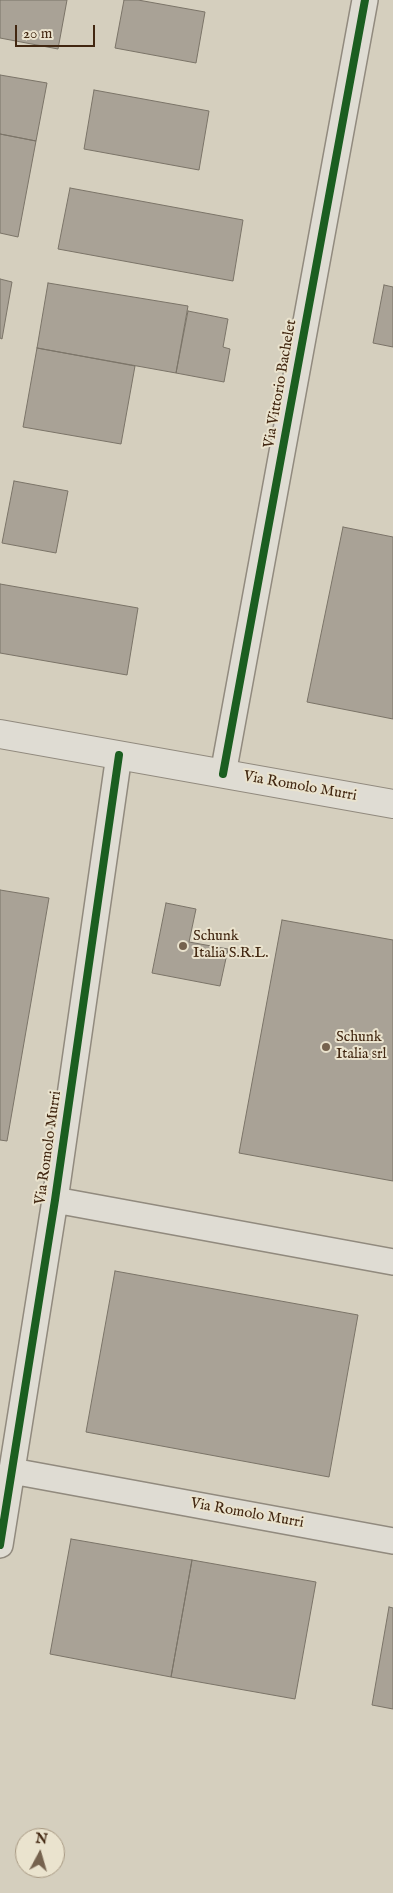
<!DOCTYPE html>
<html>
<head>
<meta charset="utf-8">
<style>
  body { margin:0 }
  #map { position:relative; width:393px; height:1893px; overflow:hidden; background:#d5cfbe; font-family:"IM FELL English",serif }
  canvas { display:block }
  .north { position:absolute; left:15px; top:1828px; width:50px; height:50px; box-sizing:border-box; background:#eae3ce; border:1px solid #a79882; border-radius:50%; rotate:6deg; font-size:14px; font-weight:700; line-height:20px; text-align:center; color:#422711 }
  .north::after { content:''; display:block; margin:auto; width:18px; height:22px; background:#75624e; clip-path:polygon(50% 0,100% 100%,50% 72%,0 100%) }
  .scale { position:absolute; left:15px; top:25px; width:80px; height:22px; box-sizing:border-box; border:2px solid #422711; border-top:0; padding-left:6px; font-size:15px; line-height:18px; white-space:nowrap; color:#422711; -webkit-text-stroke:4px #eae3ce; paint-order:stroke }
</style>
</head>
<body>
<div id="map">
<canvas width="393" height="1893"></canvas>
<div class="north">N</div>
<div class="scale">20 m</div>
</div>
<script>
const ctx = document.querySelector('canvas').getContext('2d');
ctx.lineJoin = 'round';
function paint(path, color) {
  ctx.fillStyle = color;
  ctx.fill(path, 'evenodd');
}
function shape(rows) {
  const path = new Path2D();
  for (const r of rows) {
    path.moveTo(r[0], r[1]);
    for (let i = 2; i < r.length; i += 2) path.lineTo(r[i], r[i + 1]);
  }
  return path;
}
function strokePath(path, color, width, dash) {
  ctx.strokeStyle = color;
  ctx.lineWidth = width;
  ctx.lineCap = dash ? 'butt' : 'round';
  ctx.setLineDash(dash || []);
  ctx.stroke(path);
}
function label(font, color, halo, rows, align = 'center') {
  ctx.font = font + ' "IM FELL English",serif';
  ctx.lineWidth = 4;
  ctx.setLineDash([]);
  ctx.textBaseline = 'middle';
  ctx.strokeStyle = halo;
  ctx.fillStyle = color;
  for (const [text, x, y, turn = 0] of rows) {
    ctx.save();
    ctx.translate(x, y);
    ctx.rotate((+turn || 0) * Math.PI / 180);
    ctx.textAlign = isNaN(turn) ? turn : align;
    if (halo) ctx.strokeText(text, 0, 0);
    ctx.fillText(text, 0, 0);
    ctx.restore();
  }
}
const building = shape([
  [0,0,67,0,58,49,0,38,0,0],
  [124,0,138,0,205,12,196,63,115,48,124,0],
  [0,75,47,83,36,141,0,134,0,75],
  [94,90,209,111,199,170,84,149,94,90],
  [0,134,36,141,18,237,0,233,0,134],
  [70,188,243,220,233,281,58,249,70,188],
  [0,279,12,282,2,339,0,338,0,279],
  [48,283,188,306,176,373,37,348,48,283],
  [384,285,393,287,393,347,373,343,384,285],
  [188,311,228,319,223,347,230,349,224,382,176,373,188,311],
  [37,348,135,366,121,444,23,427,37,348],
  [14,481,68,491,56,553,2,543,14,481],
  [343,527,393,537,393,719,307,702,343,527],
  [0,584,138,608,127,675,0,653,0,584],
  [0,890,49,898,7,1141,0,1140,0,890],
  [166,903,196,909,189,942,228,949,220,986,152,973,166,903],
  [282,920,393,940,393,1181,239,1153,282,920],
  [115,1271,358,1315,329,1477,86,1432,115,1271],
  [71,1539,192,1560,171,1677,50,1654,71,1539],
  [192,1560,316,1582,295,1699,171,1677,192,1560],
  [389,1607,393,1608,393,1709,372,1705,389,1607]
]);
paint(building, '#a9a296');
strokePath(building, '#7b7468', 1);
const minor = shape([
  [223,774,365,0],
  [55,1200,393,1262],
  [12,1471,393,1541],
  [0,1545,55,1200,119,755]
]);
const tertiary = shape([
  [0,734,393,804]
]);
strokePath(minor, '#918a7e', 28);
strokePath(tertiary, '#918a7e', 30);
strokePath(minor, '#dfdcd3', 25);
strokePath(tertiary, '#dfdcd3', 28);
strokePath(shape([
  [223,774,365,0],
  [0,1545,55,1200,119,755]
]), '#1b5e20', 8);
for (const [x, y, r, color] of [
  [183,946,5,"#75624e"],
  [326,1047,5,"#75624e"]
]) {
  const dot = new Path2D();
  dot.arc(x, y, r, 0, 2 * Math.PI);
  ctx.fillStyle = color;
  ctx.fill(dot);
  strokePath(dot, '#eae3ce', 2);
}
label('15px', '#422711', '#eae3ce', [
  ["Via Vittorio Bachelet",281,384,-80],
  ["Via Romolo Murri",300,787,10],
  ["Via Romolo Murri",49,1148,-82],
  ["Via Romolo Murri",247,1514,10]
]);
label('15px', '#422711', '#eae3ce', [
  ["Schunk",193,937],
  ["Italia S.R.L.",193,954],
  ["Schunk",336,1038],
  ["Italia srl",336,1055]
], 'left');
</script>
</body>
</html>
